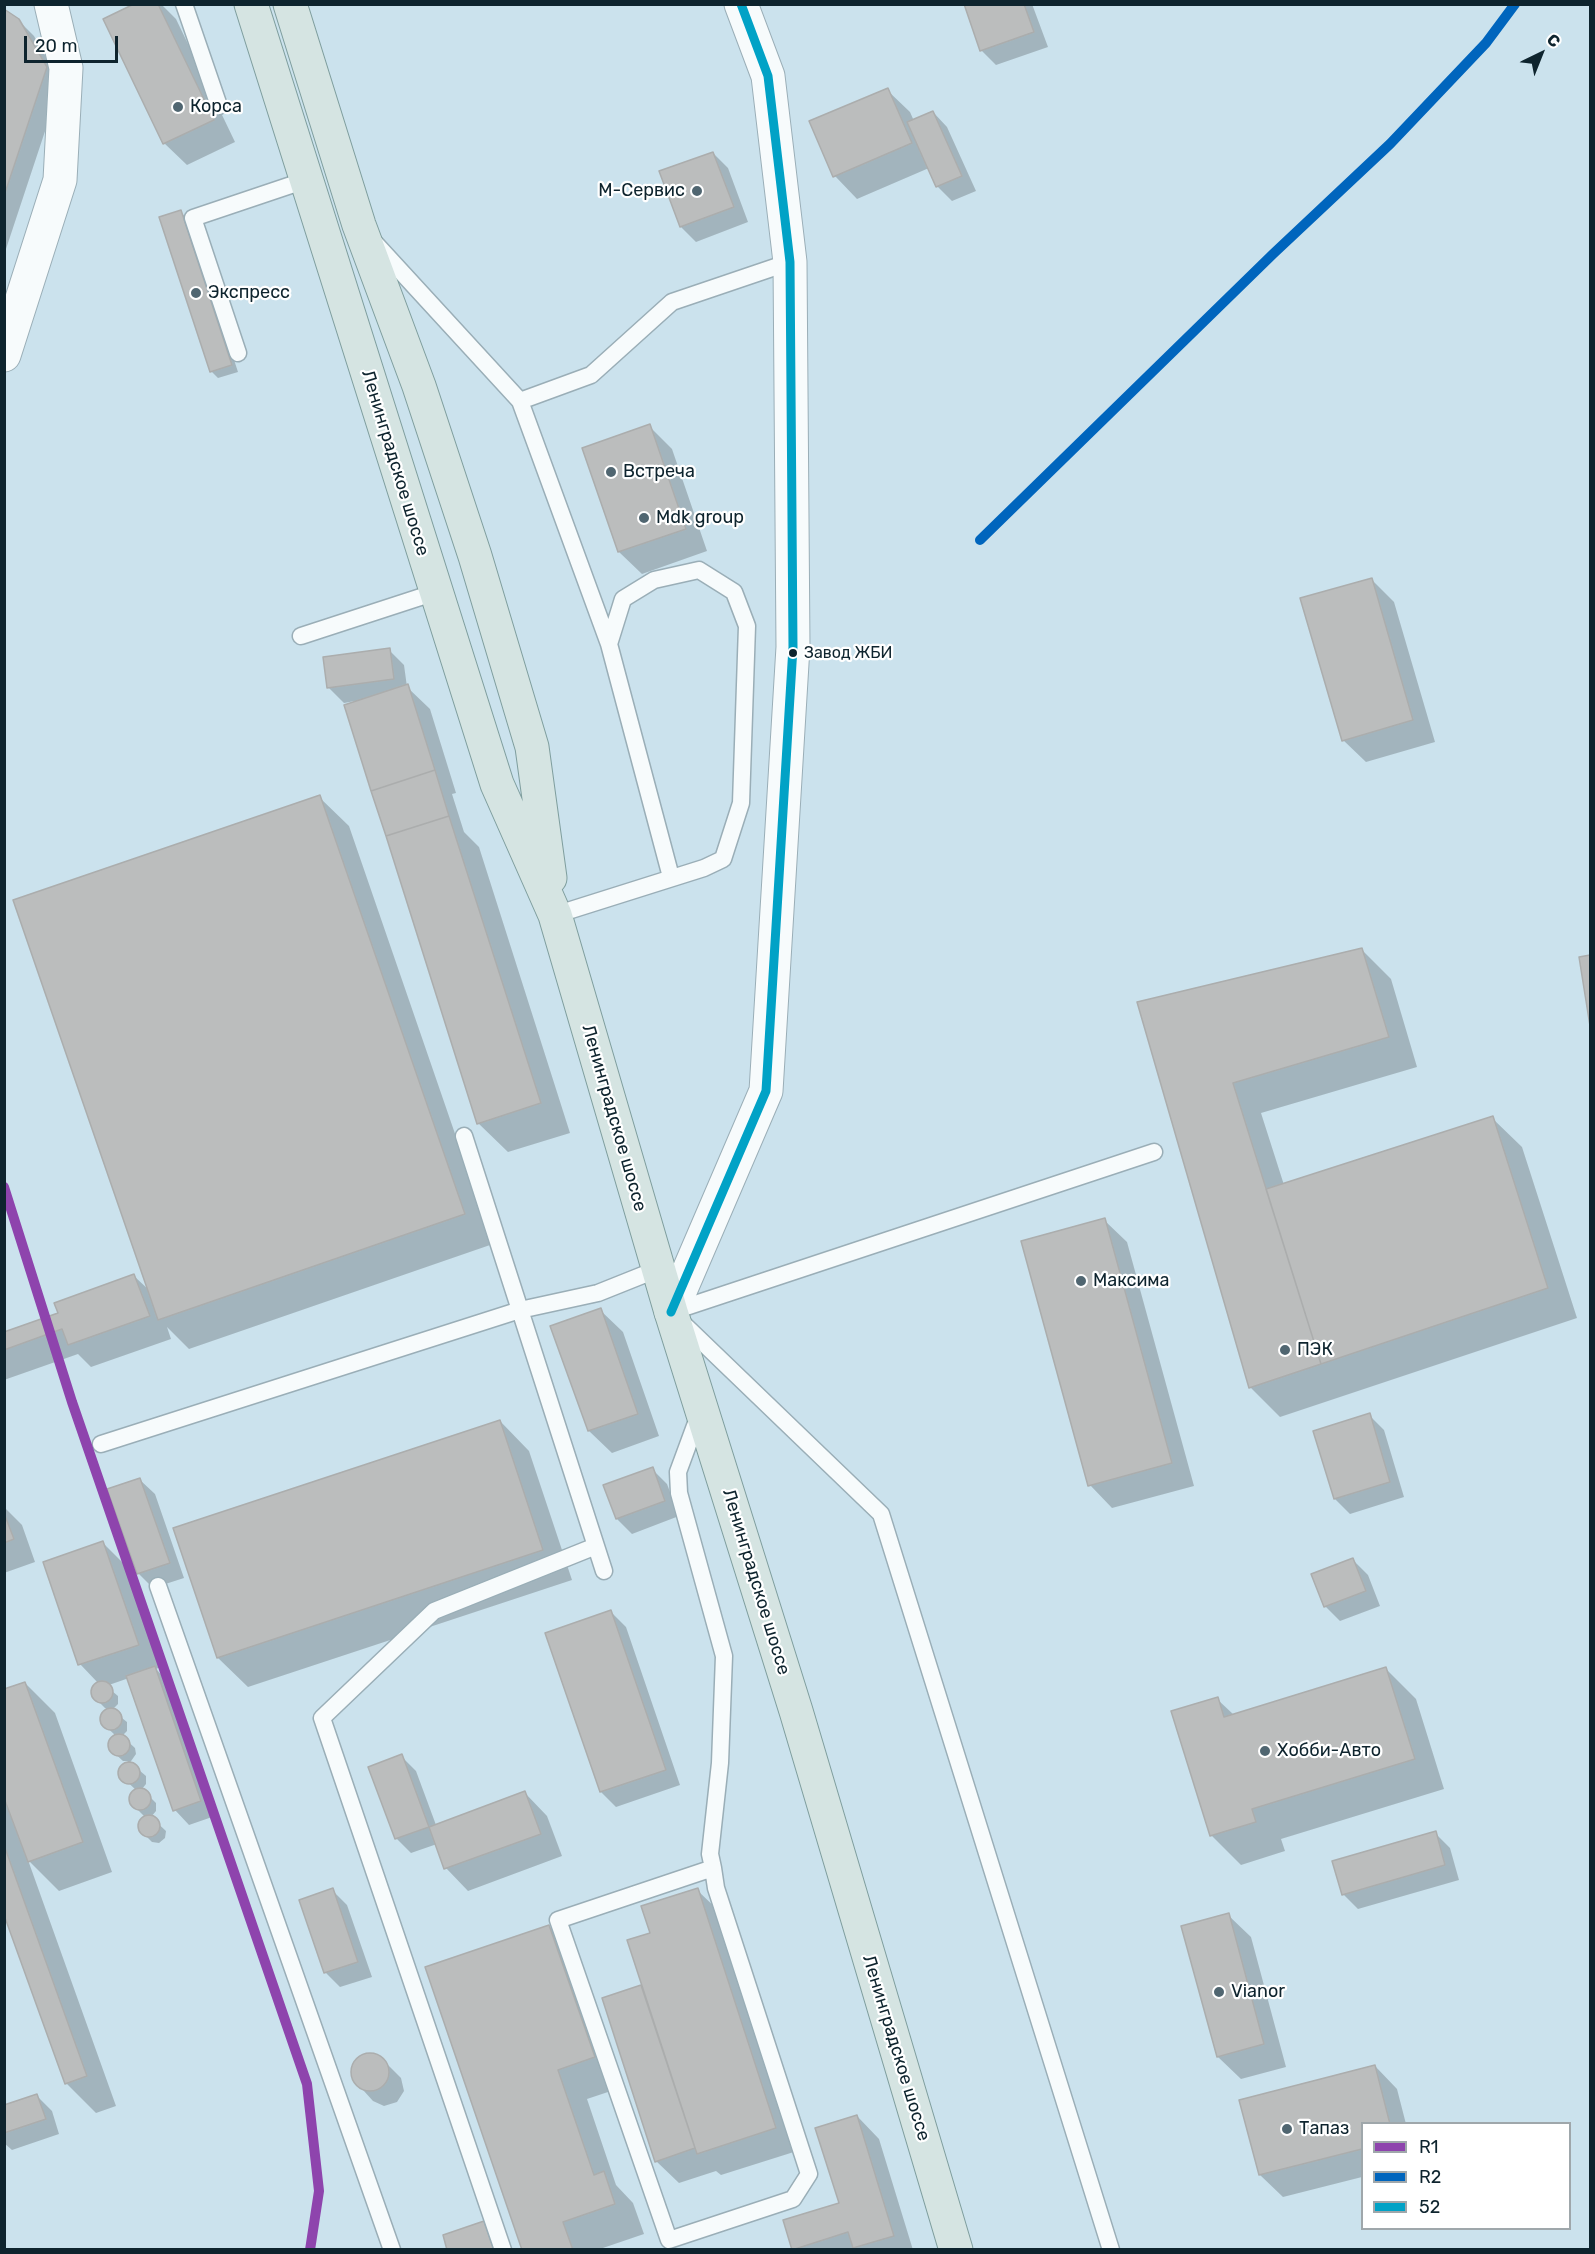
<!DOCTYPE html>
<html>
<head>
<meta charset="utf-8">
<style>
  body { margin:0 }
  #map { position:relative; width:1595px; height:2254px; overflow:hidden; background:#cbe2ed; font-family:Rubik,sans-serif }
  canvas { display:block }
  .frame { position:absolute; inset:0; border:6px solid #0e242e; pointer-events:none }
  .legend { position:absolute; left:1361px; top:2122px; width:210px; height:108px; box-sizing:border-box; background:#fff; border:2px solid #9fa7ab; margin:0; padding:8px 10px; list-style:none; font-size:18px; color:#0e242e }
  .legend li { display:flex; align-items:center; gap:12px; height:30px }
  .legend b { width:30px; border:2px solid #9fa7ab }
  .north { position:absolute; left:1511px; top:24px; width:60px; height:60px; -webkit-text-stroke:4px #fff; paint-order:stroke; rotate:43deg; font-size:16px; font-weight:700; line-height:24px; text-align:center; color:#0e242e }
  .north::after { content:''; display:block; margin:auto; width:21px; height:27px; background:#0e242e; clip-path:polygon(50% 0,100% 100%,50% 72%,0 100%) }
  .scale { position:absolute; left:24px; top:36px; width:94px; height:27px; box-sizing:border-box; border:3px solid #0e242e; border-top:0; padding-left:8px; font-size:18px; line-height:21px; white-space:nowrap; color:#0e242e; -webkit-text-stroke:4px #fff; paint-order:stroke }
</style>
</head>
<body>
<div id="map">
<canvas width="1595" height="2254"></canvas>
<div class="frame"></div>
<ul class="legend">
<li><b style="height:8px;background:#8e44ad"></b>R1</li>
<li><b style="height:8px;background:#0065bd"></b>R2</li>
<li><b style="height:8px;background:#01a2c6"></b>52</li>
</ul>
<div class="north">С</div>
<div class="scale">20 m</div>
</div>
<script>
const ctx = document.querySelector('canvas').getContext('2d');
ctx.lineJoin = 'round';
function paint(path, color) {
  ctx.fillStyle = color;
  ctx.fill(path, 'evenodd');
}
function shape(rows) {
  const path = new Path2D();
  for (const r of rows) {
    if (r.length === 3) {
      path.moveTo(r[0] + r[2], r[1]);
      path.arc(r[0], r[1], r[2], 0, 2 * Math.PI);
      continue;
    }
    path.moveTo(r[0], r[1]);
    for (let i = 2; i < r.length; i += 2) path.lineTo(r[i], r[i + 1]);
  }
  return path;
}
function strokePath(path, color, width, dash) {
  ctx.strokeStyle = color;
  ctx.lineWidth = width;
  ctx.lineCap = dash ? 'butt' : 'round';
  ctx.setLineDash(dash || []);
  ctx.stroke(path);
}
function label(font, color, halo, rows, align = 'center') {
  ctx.font = font + ' Rubik,sans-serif';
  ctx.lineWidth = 4.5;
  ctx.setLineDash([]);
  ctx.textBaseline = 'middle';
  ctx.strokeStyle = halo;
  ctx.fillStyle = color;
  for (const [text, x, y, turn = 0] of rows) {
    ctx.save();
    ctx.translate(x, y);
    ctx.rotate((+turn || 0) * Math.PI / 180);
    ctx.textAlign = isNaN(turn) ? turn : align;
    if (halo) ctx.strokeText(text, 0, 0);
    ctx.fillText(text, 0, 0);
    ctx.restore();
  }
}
paint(shape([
  [137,4,161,4,176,19,235,142,187,165,164,143],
  [965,4,1032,4,1048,47,996,65,981,50],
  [4,11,18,20,34,36,61,83,4,255],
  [887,90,910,112,914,121,933,112,947,127,976,191,952,201,937,186,929,168,857,199,835,176],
  [713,153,728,168,748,222,696,242,681,227,661,172],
  [180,212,188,219,238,372,218,378,211,371],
  [649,426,672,449,707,551,642,574,619,552,584,449],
  [1371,579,1394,602,1435,742,1366,762,1343,740],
  [389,650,404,665,407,687,430,709,456,793,452,794,464,832,479,847,570,1133,508,1152,478,1123,355,701,344,703,329,688],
  [319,797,349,826,493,1244,189,1349,167,1327,171,1339,91,1367,78,1354,4,1380,4,1333,60,1314,134,1276,150,1291],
  [1361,949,1391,979,1417,1067,1261,1113,1284,1185,1492,1118,1522,1147,1577,1318,1280,1417,1250,1387,1139,1003],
  [1590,956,1590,1016,1581,958],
  [1104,1220,1127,1242,1194,1486,1112,1508,1090,1485],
  [600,1310,623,1332,659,1436,612,1453,589,1431],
  [1369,1415,1384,1430,1404,1497,1350,1514,1335,1499],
  [500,1421,529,1451,572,1580,248,1687,218,1658],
  [652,1469,667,1484,679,1516,632,1534,617,1519],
  [140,1480,155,1494,184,1578,153,1588,138,1573],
  [4,1507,22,1525,35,1562,4,1573],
  [103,1543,125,1565,160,1667,156,1669,169,1683,215,1816,189,1825,175,1810,129,1678,106,1686,118,1696,118,1704,112,1710,127,1722,127,1731,122,1736,135,1748,136,1754,129,1764,132,1764,146,1776,146,1784,142,1789,156,1803,156,1811,151,1817,166,1831,165,1838,159,1843,152,1842,140,1830,139,1823,145,1817,131,1803,131,1796,136,1790,121,1776,121,1770,128,1761,123,1761,110,1749,110,1742,115,1735,102,1723,101,1718,108,1709,105,1708,93,1696,92,1691,99,1684,80,1664],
  [1353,1560,1368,1575,1380,1606,1340,1621,1325,1606],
  [611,1612,626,1627,680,1785,616,1807,601,1792],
  [1386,1669,1416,1699,1444,1789,1281,1839,1285,1851,1241,1865,1211,1835,1217,1699,1234,1715],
  [25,1683,55,1713,112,1872,59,1891,28,1860,116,2106,96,2113,66,2083,4,1911,4,1691],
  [401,1756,416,1771,436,1825,525,1793,547,1816,562,1856,468,1891,446,1868,437,1844,411,1853,396,1838],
  [1435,1833,1450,1848,1459,1880,1358,1909,1343,1894],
  [332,1890,347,1905,372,1977,340,1987,325,1972],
  [697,1890,720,1912,797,2151,721,2175,716,2171,679,2183,656,2161,604,1999,644,1986,652,1934],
  [1228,1915,1251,1937,1286,2067,1241,2079,1218,2057],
  [549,1926,578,1956,623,2087,587,2099,616,2185,633,2203,644,2234,597,2250,523,2250],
  [372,2054,385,2062,401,2078,404,2091,397,2102,384,2106,373,2101,353,2079,352,2072,357,2060,365,2055],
  [1375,2066,1397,2089,1406,2124,1362,2124,1362,2177,1283,2197,1260,2175,1241,2101],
  [37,2096,52,2111,59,2134,12,2150,4,2143,4,2107],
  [857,2116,879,2139,913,2250,794,2250,840,2204]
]), '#0003');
const building = shape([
  [134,4,158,4,214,120,163,144,103,19,134,4],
  [964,4,1024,4,1034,32,980,51,964,4],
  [4,9,19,19,47,67,4,196,4,9],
  [888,88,912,143,833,177,809,121,888,88],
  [933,111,962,176,936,187,907,122,933,111],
  [713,152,734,207,680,227,659,171,713,152],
  [181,210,232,365,210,372,159,217,181,210],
  [650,424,686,529,618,552,582,448,650,424],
  [1372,578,1413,720,1342,741,1300,598,1372,578],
  [390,648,394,679,327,688,323,657,390,648],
  [408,684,435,770,371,791,344,705,408,684],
  [435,770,449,816,386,836,371,791,435,770],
  [320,795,465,1214,158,1320,13,900,320,795],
  [449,816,541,1103,477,1124,386,836,449,816],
  [1362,948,1389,1037,1233,1083,1321,1364,1249,1388,1137,1002,1362,948],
  [1590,955,1590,1026,1579,957,1590,955],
  [1493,1116,1548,1288,1321,1364,1266,1189,1493,1116],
  [1105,1218,1172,1463,1088,1486,1021,1241,1105,1218],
  [134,1274,150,1316,68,1345,62,1329,4,1350,4,1332,58,1313,54,1303,134,1274],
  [601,1308,638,1414,588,1431,550,1326,601,1308],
  [1370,1413,1390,1482,1334,1499,1313,1431,1370,1413],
  [500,1420,543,1550,217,1658,173,1528,500,1420],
  [653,1467,665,1501,616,1519,603,1485,653,1467],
  [140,1478,170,1563,137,1574,107,1489,140,1478],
  [4,1513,14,1539,4,1543,4,1513],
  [103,1541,139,1645,78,1665,43,1562,103,1541],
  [1353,1558,1366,1591,1324,1607,1311,1574,1353,1558],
  [611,1610,666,1770,600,1792,545,1633,611,1610],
  [155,1666,201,1801,173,1811,126,1676,155,1666],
  [1386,1667,1415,1759,1252,1809,1256,1822,1210,1836,1171,1711,1218,1697,1224,1717,1386,1667],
  [102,1692,11],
  [25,1682,83,1842,28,1862,4,1798,4,1689,25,1682],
  [111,1719,11],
  [119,1745,11],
  [402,1754,429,1827,395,1839,368,1767,402,1754],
  [129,1773,11],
  [140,1799,11],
  [525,1791,541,1834,444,1869,429,1827,525,1791],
  [149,1826,11],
  [1436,1831,1445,1865,1342,1895,1332,1861,1436,1831],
  [4,1845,87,2076,65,2084,4,1915,4,1845],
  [333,1888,358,1962,324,1973,299,1900,333,1888],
  [698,1888,776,2128,697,2154,627,1940,650,1933,641,1906,698,1888],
  [1229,1913,1264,2044,1217,2057,1181,1926,1229,1913],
  [549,1925,595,2057,558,2070,594,2175,604,2171,615,2204,563,2222,573,2250,522,2250,425,1967,549,1925],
  [641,1985,695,2148,655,2162,602,1998,641,1985],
  [370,2072,19],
  [1375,2065,1390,2124,1362,2124,1362,2149,1259,2175,1239,2100,1375,2065],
  [37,2094,46,2119,4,2133,4,2105,37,2094],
  [857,2115,894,2236,853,2248,848,2232,792,2250,783,2220,839,2203,815,2128,857,2115],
  [484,2221,494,2250,447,2250,443,2235,484,2221]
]);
paint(building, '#bbbdbd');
strokePath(building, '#abadad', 1.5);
const lane = shape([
  [184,4,219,106],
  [373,241,520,401,609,644],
  [238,353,193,218,306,180],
  [520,401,591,375,672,302,790,262],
  [301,636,436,592],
  [555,915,704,868,723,859,741,803,747,626,734,592,699,570,654,580,623,599,609,644,671,877],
  [464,1136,604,1571],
  [699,1415,678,1472,679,1493,724,1656,720,1763,710,1854,713,1868,716,1888,809,2174,793,2199,669,2240,558,1920,713,1868],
  [101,1444,520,1310,598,1293,658,1269],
  [158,1586,392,2250],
  [503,2250,322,1718,434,1611,596,1546],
  [1111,2250,881,1514,671,1312,1154,1152]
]);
const street = shape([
  [4,355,60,180,66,68,51,4],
  [671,1312,766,1091,793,647,790,262,768,76,741,4]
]);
const primary = shape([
  [251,4,497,784,555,915,671,1312,796,1711,956,2250],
  [290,4,359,225,419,386,475,556,532,747,550,878]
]);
strokePath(lane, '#9aaeb7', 19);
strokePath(street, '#9aaeb7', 35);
strokePath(primary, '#7f9e9e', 35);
strokePath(lane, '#f7fbfc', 16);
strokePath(street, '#f7fbfc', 33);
strokePath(primary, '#d5e4e2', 33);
strokePath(shape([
  [671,1312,766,1091,793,647,790,262,768,76,741,4]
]), '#01a2c6', 9);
strokePath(shape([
  [4,1187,72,1402,307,2084,319,2191,310,2250]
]), '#8e44ad', 10);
strokePath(shape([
  [980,540,1273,254,1390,144,1486,43,1515,4]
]), '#0065bd', 10);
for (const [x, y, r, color] of [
  [178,107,6,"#506671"],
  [697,191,6,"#506671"],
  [196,293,6,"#506671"],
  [611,472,6,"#506671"],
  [644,518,6,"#506671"],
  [793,653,5,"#0e242e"],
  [1081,1281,6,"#506671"],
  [1285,1350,6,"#506671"],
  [1265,1751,6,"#506671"],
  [1219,1992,6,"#506671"],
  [1287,2129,6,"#506671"]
]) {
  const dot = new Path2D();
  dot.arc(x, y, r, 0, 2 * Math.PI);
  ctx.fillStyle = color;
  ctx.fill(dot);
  strokePath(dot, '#fff', 2);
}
label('16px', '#0e242e', '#fff', [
  ["Завод ЖБИ",804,653]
], 'left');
label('18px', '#0e242e', '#fff', [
  ["Корса",190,107],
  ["М-Сервис",685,191,"right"],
  ["Экспресс",208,293],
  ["Встреча",623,472],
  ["Mdk group",656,518],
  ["Максима",1093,1281],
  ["ПЭК",1297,1350],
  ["Хобби-Авто",1277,1751],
  ["Vianor",1231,1992],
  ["Тапаз",1299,2129]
], 'left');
label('18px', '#0e242e', '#fff', [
  ["Ленинградское шоссе",395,463,73],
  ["Ленинградское шоссе",614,1118,74],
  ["Ленинградское шоссе",756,1582,73],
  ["Ленинградское шоссе",896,2048,73]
]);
</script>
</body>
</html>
